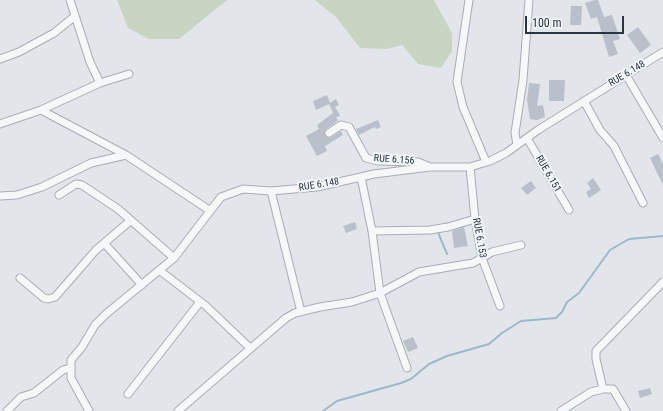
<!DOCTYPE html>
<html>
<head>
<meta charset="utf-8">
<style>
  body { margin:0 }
  #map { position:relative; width:663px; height:411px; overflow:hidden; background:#e2e6eb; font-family:"Roboto Condensed",sans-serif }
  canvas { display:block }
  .scale { position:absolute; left:525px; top:16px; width:99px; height:18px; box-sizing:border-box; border:2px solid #293544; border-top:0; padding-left:5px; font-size:12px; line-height:14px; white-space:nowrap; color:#293544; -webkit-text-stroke:3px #f2f5f8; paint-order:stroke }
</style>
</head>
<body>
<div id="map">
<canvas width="663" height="411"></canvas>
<div class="scale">100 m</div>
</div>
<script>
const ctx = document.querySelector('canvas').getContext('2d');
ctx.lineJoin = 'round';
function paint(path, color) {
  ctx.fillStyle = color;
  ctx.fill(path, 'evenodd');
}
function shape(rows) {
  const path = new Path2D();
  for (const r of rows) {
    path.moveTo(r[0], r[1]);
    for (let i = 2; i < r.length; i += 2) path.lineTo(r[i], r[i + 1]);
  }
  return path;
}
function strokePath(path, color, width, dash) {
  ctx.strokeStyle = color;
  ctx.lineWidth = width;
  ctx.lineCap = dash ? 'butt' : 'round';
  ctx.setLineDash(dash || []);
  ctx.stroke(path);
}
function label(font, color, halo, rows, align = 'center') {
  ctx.font = font + ' "Roboto Condensed",sans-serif';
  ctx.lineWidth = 4;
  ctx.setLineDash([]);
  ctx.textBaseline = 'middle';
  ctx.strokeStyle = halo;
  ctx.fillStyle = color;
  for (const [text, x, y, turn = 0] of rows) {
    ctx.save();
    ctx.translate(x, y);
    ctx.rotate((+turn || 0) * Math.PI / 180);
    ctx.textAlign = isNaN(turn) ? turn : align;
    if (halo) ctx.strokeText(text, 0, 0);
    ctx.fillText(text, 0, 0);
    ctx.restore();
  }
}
paint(shape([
  [117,0,227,0,179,39,149,39,128,28],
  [315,0,434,0,452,33,452,51,441,68,418,64,402,45,386,49,360,48,336,17]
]), '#c9d5c3');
strokePath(shape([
  [437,230,447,254],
  [323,411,337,401,401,383,411,379,429,364,447,356,489,344,502,333,521,321,556,318,562,312,567,302,579,293,610,250,629,239,663,236]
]), '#9cb8cc', 2);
paint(shape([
  [595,0,598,0,604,17,612,15,620,39,613,41,618,54,609,57,597,17,591,19,585,3],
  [571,6,582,6,581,25,570,25],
  [638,27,651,45,640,53,627,35],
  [549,80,565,80,564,101,549,101],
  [529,83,540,84,537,106,543,105,545,117,537,120,530,119,527,100],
  [327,95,330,103,336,99,339,105,335,107,340,115,336,118,338,120,336,122,325,130,325,135,330,138,341,131,343,135,325,146,327,151,317,156,306,136,319,129,317,125,333,113,329,104,316,110,313,101],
  [378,120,381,127,376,129,375,127,359,135,356,129],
  [658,154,663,164,663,185,650,158],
  [593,178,601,190,589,198,586,192,591,189,587,183],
  [531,181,536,188,527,195,521,188],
  [355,222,357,229,346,233,343,226],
  [464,227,468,246,454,248,452,231],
  [413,337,418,348,408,352,403,341],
  [650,388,652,394,640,398,638,391]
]), '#b9c0c9');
const street = shape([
  [70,0,90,62,100,83],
  [469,0,457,82,463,107,486,162],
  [0,59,19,52,54,33,75,16],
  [626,75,663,138],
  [584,101,600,130,614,146,643,203],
  [41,110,100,83,129,74],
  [0,124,41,110,126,155,209,210],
  [329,133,341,125,349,127,366,158,378,161,418,162,430,167],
  [527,138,569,210],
  [517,145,515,133,523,80,529,0],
  [470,167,475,219,482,258,500,306],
  [361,177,372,231,380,293,407,368],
  [271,191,301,312],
  [59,195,76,184,82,185,118,209,174,258],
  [0,196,17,195,42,187,91,163,126,155],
  [372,231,430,230,448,227,475,219],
  [104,243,142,285],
  [159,270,206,306,250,348],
  [20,278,44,298,48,299,55,297,96,250,130,221],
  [603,389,596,359,596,351,663,282],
  [128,394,200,302],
  [7,411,21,397,34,393,63,370,70,368],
  [89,411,71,378,71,360,82,347,95,325,106,314,174,258,221,197,243,189,271,191,317,187,374,174,430,167,470,167,490,161,506,153,538,130,663,52],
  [178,411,286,318,295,313,320,307,352,302,380,293,419,272,473,263,492,252,521,245],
  [561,411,591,392,603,389,613,389,626,411]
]);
strokePath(street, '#a7adb6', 9);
strokePath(street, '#f5f7f9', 7);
label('10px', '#293544', '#f2f5f8', [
  ["RUE 6.148",627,74,-31],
  ["RUE 6.156",394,160,4],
  ["RUE 6.151",548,174,60],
  ["RUE 6.148",319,185,-9],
  ["RUE 6.153",479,238,80]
]);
</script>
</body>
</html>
